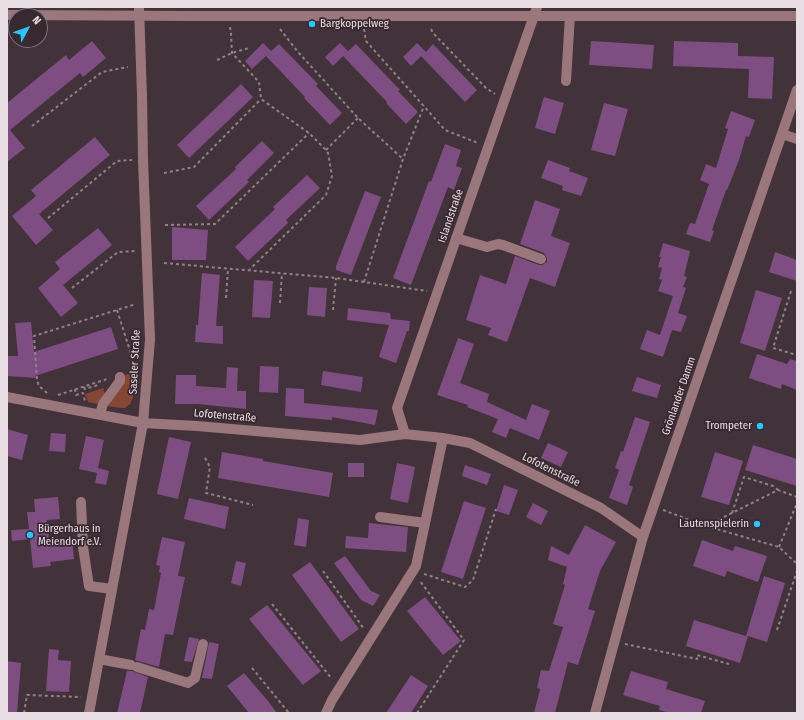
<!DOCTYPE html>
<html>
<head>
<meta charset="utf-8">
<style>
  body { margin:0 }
  #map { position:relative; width:804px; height:720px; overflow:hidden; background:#42323a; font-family:"Fira Sans Condensed",sans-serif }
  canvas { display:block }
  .frame { position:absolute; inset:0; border:8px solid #e9dee3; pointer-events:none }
  .north { position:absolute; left:8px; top:8px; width:40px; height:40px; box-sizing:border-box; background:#382830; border:1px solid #7f7178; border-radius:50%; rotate:49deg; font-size:11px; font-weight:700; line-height:16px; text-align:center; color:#e9dee3 }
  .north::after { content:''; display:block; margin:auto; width:14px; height:18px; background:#25c9fe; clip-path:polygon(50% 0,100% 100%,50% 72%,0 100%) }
</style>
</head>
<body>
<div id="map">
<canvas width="804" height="720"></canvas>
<div class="frame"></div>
<div class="north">N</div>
</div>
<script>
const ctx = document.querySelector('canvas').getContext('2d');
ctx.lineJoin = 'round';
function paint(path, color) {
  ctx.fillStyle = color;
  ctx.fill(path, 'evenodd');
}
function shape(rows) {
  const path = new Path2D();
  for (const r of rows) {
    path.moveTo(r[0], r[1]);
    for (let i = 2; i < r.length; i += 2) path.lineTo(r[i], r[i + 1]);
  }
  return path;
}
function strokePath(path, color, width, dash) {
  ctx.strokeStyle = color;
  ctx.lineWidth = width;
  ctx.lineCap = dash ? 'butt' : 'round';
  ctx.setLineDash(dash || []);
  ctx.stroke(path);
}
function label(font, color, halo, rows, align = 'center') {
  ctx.font = font + ' "Fira Sans Condensed",sans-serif';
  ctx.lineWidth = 3.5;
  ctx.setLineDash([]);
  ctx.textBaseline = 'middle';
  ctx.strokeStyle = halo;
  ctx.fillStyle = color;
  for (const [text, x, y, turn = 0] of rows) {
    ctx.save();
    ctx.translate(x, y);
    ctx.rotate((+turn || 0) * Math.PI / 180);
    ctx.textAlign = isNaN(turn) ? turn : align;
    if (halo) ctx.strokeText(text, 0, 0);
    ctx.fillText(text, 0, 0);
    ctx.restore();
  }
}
paint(shape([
  [134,373,133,397,130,404,125,408,121,408,107,406,125,375],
  [103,388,105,394,98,404,88,402,85,394]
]), '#854734');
paint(shape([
  [92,41,106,58,83,77,80,73,10,130,25,148,7,162,7,103,66,55,69,60],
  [591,41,654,45,652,69,589,65],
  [674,41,738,43,738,56,774,57,772,99,748,98,749,69,673,66],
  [263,43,271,51,279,44,318,84,316,86,342,113,330,125,304,98,305,97,266,56,252,69,245,61],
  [340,43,348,51,356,44,400,90,398,91,418,112,406,124,386,103,387,102,343,56,333,66,325,57],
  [417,43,426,52,433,44,477,90,465,102,421,56,411,66,403,57],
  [241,84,253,97,189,158,177,145],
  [544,97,564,103,555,134,535,128],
  [604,103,628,109,615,156,591,150],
  [731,111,755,120,749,137,746,136,739,160,727,190,726,190,712,230,714,231,710,242,686,234,690,223,695,224,709,184,700,180,706,164,716,168,728,129,725,128],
  [95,137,110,155,39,214,53,230,36,245,12,216,36,196,31,190],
  [262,141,274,153,247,180,249,182,209,220,196,206,236,169,235,167],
  [445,144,461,150,456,166,462,168,454,190,448,187,411,285,393,278,429,181,431,182],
  [548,160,570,168,569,171,588,178,581,196,562,190,563,186,541,178],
  [307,175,320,188,286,220,288,223,248,261,235,247,275,209,273,207],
  [365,191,381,197,351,275,336,270,336,266],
  [535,200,560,209,551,236,570,243,555,287,530,278,507,342,488,335,491,328,466,320,480,275,506,284,515,256,539,265,542,265,547,262,547,258,544,253,520,244],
  [172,227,208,230,206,260,172,260],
  [98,228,112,245,63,285,78,303,61,317,38,288,60,269,55,262],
  [663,243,690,251,684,276,687,277,683,287,686,288,678,313,687,316,681,332,672,330,663,357,640,349,647,330,660,335,673,296,658,291,662,280,659,279,662,268,658,267,661,257,659,257],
  [775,252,797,260,797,281,769,272],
  [202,273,220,275,216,326,223,326,223,344,195,342,196,325,198,325],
  [254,280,273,281,270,318,252,317],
  [309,287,327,288,325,317,307,315],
  [756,290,782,298,765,351,740,343],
  [348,308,390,313,391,320,391,319,410,321,409,331,407,331,396,363,379,357,389,325,347,320],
  [31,322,34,352,111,327,118,349,35,376,36,378,7,376,7,356,18,356,15,323],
  [458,338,474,344,460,383,489,394,487,402,526,420,532,404,550,411,539,440,510,428,506,438,492,432,498,419,467,407,468,405,437,395],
  [757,354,787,364,790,359,797,361,797,390,782,384,781,389,749,378],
  [260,366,279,367,278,393,259,392],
  [227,367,238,368,237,391,246,391,246,409,198,404,175,404,176,375,196,375,196,386,226,388],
  [323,371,363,377,361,392,321,385],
  [637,377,661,385,657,398,632,391],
  [286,388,304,389,304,403,378,410,375,425,332,417,332,420,285,416],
  [635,417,650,422,629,485,633,487,627,505,609,498,619,470,615,468,621,451,623,452],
  [7,429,28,435,22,460,7,456],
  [51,433,66,434,65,452,49,451],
  [86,436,104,440,98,468,109,471,106,485,95,483,97,473,79,469],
  [169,437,191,442,178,499,157,494],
  [548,443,568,452,561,467,541,458],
  [753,445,797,459,797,486,745,470],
  [222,452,263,459,263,461,333,473,329,497,218,478],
  [715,452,743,461,729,505,701,497],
  [348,463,364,463,364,477,348,477],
  [397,463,415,467,408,503,390,499],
  [465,465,491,474,487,485,462,476],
  [504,485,518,490,509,515,496,511],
  [58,497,60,519,47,520,49,541,72,539,74,559,50,562,51,566,33,568,30,539,12,541,11,530,29,529,27,512,35,512,34,499],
  [189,498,229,507,225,529,184,519],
  [464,501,486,508,463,579,441,572],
  [533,503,548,511,541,525,526,517],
  [298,518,309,520,306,547,294,545],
  [369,523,408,527,406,552,345,548,346,536,368,538],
  [585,525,616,542,600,571,588,609,595,611,578,665,568,662,555,713,534,713,540,689,537,688,541,670,549,671,563,627,553,624,565,585,563,584,567,567,548,560,551,546,569,555],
  [162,537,185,542,178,576,185,577,173,635,165,634,159,667,135,660,141,629,145,630,149,609,154,610,161,573,159,572,160,566,156,565],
  [702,540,733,551,735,546,767,556,758,582,727,571,725,577,693,566],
  [345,556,371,591,380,595,373,606,361,600,334,563],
  [236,561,246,563,241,586,231,583],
  [310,562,359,629,341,642,292,575],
  [764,576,785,583,767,642,748,636,740,663,686,646,694,620,746,636],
  [425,597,461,641,443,655,407,611],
  [267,605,321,671,303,685,249,619],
  [189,637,199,639,192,662,184,661],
  [209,642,219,644,212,679,202,678],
  [49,649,59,650,58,660,71,661,69,692,46,691],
  [7,661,21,663,17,713,7,713],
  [127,671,132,671,148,677,140,713,117,713],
  [631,671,668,682,666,689,705,701,701,713,670,713,659,710,660,706,623,695],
  [244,673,268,701,277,713,249,713,227,686],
  [411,675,428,686,411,713,386,713]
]), '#7e4e82');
strokePath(shape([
  [230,27,231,34,232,53,259,82,261,99,309,133,326,150,328,153,332,176,326,195,250,269],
  [280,29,298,52,358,118,403,159],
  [364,29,366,41,445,130,478,143],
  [431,29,433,33,486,88,495,94],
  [217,60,232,53,249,48],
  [32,126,102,72,128,67],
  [326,150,358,118],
  [164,173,194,167,261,99],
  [48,218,117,161,132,160],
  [165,225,215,224,309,133],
  [164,263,336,278,427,291],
  [364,282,403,159,424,106],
  [72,288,118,252,136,251],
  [791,291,773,348,797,355],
  [226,298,228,269],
  [280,303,282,273],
  [117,310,131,354,132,366,131,371],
  [333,310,336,278],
  [128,372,137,369],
  [84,387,85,389,98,385],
  [75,389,76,395,83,393,85,401],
  [47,393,39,386,37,380,34,336,136,304],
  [58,395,107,379],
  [205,458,210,467,206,493,253,505],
  [663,510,706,526,778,490,797,497],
  [732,513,744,477,773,486,778,490],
  [706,526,779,547,797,564],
  [779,547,797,503],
  [323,571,364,629],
  [424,574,465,587,473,580,496,509],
  [272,604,332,679],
  [777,630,797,571],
  [625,644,697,659,697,655,729,664],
  [252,668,289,713],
  [24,713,27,695,81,697],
  [417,713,464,640,420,581]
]), '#908289', 2, [3, 3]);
strokePath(shape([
  [7,15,196,16,797,16],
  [566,81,570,16],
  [782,134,797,139],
  [456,238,487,247,498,244,503,245,541,259],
  [7,397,143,423,197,426,360,440,405,434,443,438,470,443,601,508,643,537],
  [100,414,103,404,120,381,120,377],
  [405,434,397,408,537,7],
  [81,502,83,547,89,586,112,589],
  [380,517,425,523],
  [99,659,131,665],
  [137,667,188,683,195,678,203,644],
  [89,713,143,423,150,340,143,160,142,96,139,7],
  [326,713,332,700,416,566,443,438],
  [595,713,643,537,797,90]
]), '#9a777a', 10);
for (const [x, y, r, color] of [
  [312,24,4,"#25c9fe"],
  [760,426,4,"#25c9fe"],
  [757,524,4,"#25c9fe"],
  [30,535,4,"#25c9fe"]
]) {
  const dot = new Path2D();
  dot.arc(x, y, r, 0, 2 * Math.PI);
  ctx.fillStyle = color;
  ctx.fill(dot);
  strokePath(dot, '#382830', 1.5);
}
label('11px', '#e9dee3', '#382830', [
  ["Bargkoppelweg",320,24],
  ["Trompeter",752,426,"right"],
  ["Lautenspielerin",749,524,"right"],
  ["Bürgerhaus in",38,529],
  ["Meiendorf e.V.",38,542]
], 'left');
label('11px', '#e9dee3', '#382830', [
  ["Islandstraße",451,216,-71],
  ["Saseler Straße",135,362,-87],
  ["Grönlander Damm",679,396,-71],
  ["Lofotenstraße",225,416,5],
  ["Lofotenstraße",551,470,26]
]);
</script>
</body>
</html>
